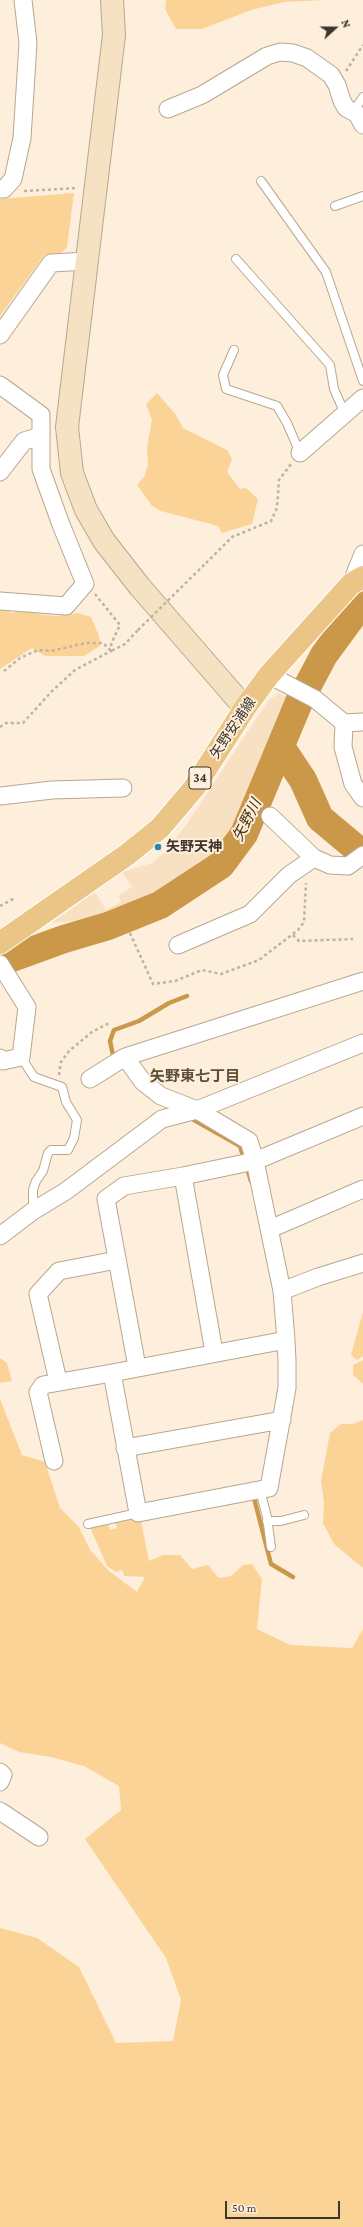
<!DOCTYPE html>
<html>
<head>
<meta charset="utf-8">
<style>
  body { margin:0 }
  #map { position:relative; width:363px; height:2227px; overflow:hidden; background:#fdefdc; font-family:"Crimson Pro",serif }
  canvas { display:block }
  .north { position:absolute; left:315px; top:8px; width:40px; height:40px; -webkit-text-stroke:3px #fdefdc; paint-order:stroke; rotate:69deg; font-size:11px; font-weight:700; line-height:16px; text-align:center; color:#3d362d }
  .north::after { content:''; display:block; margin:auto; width:14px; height:18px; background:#3d362d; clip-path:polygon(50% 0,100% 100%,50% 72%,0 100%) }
  .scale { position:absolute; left:225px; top:2201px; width:115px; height:18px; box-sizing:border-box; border:2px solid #3d362d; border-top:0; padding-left:5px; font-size:12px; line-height:14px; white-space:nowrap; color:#3d362d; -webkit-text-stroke:3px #fdefdc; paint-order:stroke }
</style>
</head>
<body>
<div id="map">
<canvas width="363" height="2227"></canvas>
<div class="north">N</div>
<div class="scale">50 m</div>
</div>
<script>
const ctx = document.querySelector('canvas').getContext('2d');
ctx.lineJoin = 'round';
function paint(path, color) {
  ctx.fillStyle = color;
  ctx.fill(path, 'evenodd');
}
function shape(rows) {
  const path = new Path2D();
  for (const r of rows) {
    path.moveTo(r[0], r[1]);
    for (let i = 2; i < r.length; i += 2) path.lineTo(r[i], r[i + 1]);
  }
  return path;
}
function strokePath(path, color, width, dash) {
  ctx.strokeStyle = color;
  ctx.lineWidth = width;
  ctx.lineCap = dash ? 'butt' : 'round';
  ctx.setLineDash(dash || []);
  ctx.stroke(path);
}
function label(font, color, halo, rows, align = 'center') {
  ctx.font = font + ' "Crimson Pro","Noto Sans JP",serif';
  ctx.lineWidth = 4;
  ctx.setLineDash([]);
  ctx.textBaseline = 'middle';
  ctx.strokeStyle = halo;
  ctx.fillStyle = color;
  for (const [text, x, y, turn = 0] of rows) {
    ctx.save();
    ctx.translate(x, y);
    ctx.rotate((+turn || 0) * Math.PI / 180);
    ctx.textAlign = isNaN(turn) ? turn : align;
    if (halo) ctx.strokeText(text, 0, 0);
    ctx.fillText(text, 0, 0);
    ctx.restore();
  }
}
paint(shape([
  [279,693,290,699,232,835,201,867,178,883,93,919,51,923,95,892,106,910,121,902,118,896,132,887,122,872,152,863,165,852,186,825,268,701]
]), '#f7e1c2');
paint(shape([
  [166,0,326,0,284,2,251,10,202,29,176,29,165,9],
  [74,193,67,247,60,254,45,254,0,316,0,199],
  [157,393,176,415,183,428,227,450,232,459,227,472,240,489,246,488,258,499,252,524,222,533,218,526,161,511,152,506,137,485,144,477,148,464,147,447,152,420,146,404],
  [27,608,38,614,56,616,78,613,91,617,99,636,100,646,84,656,45,656,32,648,0,669,0,609,13,613],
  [363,1312,363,1356,357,1360,351,1355],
  [0,1358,7,1363,12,1381,0,1383],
  [363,1360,363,1384,353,1375,353,1365],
  [0,1399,22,1455,45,1462,60,1508,79,1527,90,1550,109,1571,137,1592,145,1577,124,1576,122,1570,116,1572,107,1566,89,1525,108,1521,110,1530,117,1528,115,1521,140,1516,149,1561,163,1555,180,1555,192,1569,208,1565,219,1578,231,1576,243,1565,252,1564,262,1579,257,1629,290,1645,352,1648,363,1629,363,2227,0,2227,0,1928,37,1938,79,1967,116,2043,173,2041,181,2000,166,1958,85,1839,121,1810,119,1786,84,1766,51,1757,19,1752,0,1743],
  [363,1420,363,1568,334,1544,323,1523,324,1503,321,1481,330,1433,341,1424,353,1424]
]), '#fcd397');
strokePath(shape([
  [117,1059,113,1055,110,1041,114,1030,139,1021,169,1003,187,996],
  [194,1120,240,1146,251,1181],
  [256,1494,254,1498,271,1564,293,1577]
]), '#cb984a', 4.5);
strokePath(shape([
  [281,747,303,780,320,818,357,849],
  [0,966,9,959,64,939,108,926,160,905,221,865,244,834,299,702,324,655,363,602]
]), '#cb984a', 28);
const lane = shape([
  [353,112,363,97],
  [261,181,326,272,363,381],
  [335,206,363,196],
  [236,259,330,365,334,389,345,414],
  [234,350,223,375,226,389,277,406,287,423,300,453],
  [21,1057,34,1077,62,1087,66,1102,77,1120,74,1138,68,1150,51,1150,48,1153,43,1171,36,1181,33,1190,33,1211],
  [260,1490,267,1517,271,1547],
  [267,1521,281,1521,304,1515],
  [88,1524,138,1513]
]);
const street = shape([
  [168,109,202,95,267,56,280,52,293,53,307,58,331,75,337,85,342,101,346,108,357,114,363,125],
  [0,189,4,189,13,179,22,138,28,43,23,0],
  [0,335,51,263,88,261],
  [0,385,41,415,41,469,60,522,85,584,66,606,0,601],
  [300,453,363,398],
  [0,472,24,441,41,436],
  [351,584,363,554],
  [269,675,315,699,344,723,343,747,353,784,363,798],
  [344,723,363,722],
  [0,796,52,790,123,788],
  [270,816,314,858,330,865,348,866,363,855],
  [178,945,250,914,289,875,314,858],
  [0,964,27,1007,21,1057,3,1061,0,1058],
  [125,1057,143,1082,161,1096,197,1110,249,1141,255,1161,282,1291,286,1340,287,1361,287,1388,269,1488,138,1513,112,1373,286,1340],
  [90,1079,125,1057,363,981],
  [270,1229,363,1189],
  [0,1236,33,1211,66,1191,162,1119,197,1110,363,1043],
  [282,1291,318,1277,363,1263],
  [214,1352,183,1176,255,1161,363,1116],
  [137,1367,106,1199,124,1186,183,1176],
  [58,1381,38,1294,59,1271,117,1260],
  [125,1448,282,1420],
  [54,1461,38,1392,43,1385,112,1373],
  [0,1772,3,1775,0,1782],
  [0,1811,39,1837]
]);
const secondary = shape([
  [112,0,114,35,67,427,72,473,86,510,104,541,140,587,245,708]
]);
const primary = shape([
  [0,943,128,854,160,828,194,788,245,708,269,675,351,584,363,577]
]);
strokePath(lane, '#b8a790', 10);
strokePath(street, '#b8a790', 19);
strokePath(secondary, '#b8a790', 24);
strokePath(primary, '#fff', 24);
strokePath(shape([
  [346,71,363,45],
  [24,191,77,188],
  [206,563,232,537,271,521,277,508,279,480,291,464],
  [95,594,120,625,111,644,113,650,125,644,138,630],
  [4,671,20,658,38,650,51,651,86,643,103,643,111,651],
  [0,727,6,723,23,723,52,691,75,670,113,650],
  [0,906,15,898],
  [130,933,153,984,175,981,202,970,221,974,259,960,298,930,304,922,306,883],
  [293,935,299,941,353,939],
  [59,1075,61,1062,69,1051,92,1032,109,1023]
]), '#beb3a3', 2.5, [3, 3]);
strokePath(lane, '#fff', 8);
strokePath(street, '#fff', 17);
strokePath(secondary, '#f5e2c2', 22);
strokePath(primary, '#ebc585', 22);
strokePath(shape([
  [138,630,206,563]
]), '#beb3a3', 2.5, [3, 3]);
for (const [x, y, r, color] of [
  [158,847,4,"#2a85b3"]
]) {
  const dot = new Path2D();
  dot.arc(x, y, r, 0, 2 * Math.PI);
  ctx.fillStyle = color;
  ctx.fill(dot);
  strokePath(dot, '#fdefdc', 1.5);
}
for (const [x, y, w] of [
  [200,778,22]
]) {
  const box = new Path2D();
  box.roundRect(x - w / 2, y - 11, w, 22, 3);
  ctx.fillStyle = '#fdefdc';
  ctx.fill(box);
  strokePath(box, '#3d362d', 1);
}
label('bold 13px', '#3d362d', null, [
  ["34",200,778]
]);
label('14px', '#3d362d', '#fdefdc', [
  ["矢野安浦線",233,728,-56]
]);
label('bold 14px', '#3d362d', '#fdefdc', [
  ["矢野天神",166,847]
], 'left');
label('italic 15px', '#473210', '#fdefdc', [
  ["矢野川",247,820,-63]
]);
label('bold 15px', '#5c4e39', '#fdefdc', [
  ["矢野東七丁目",195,1076]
]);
</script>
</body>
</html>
